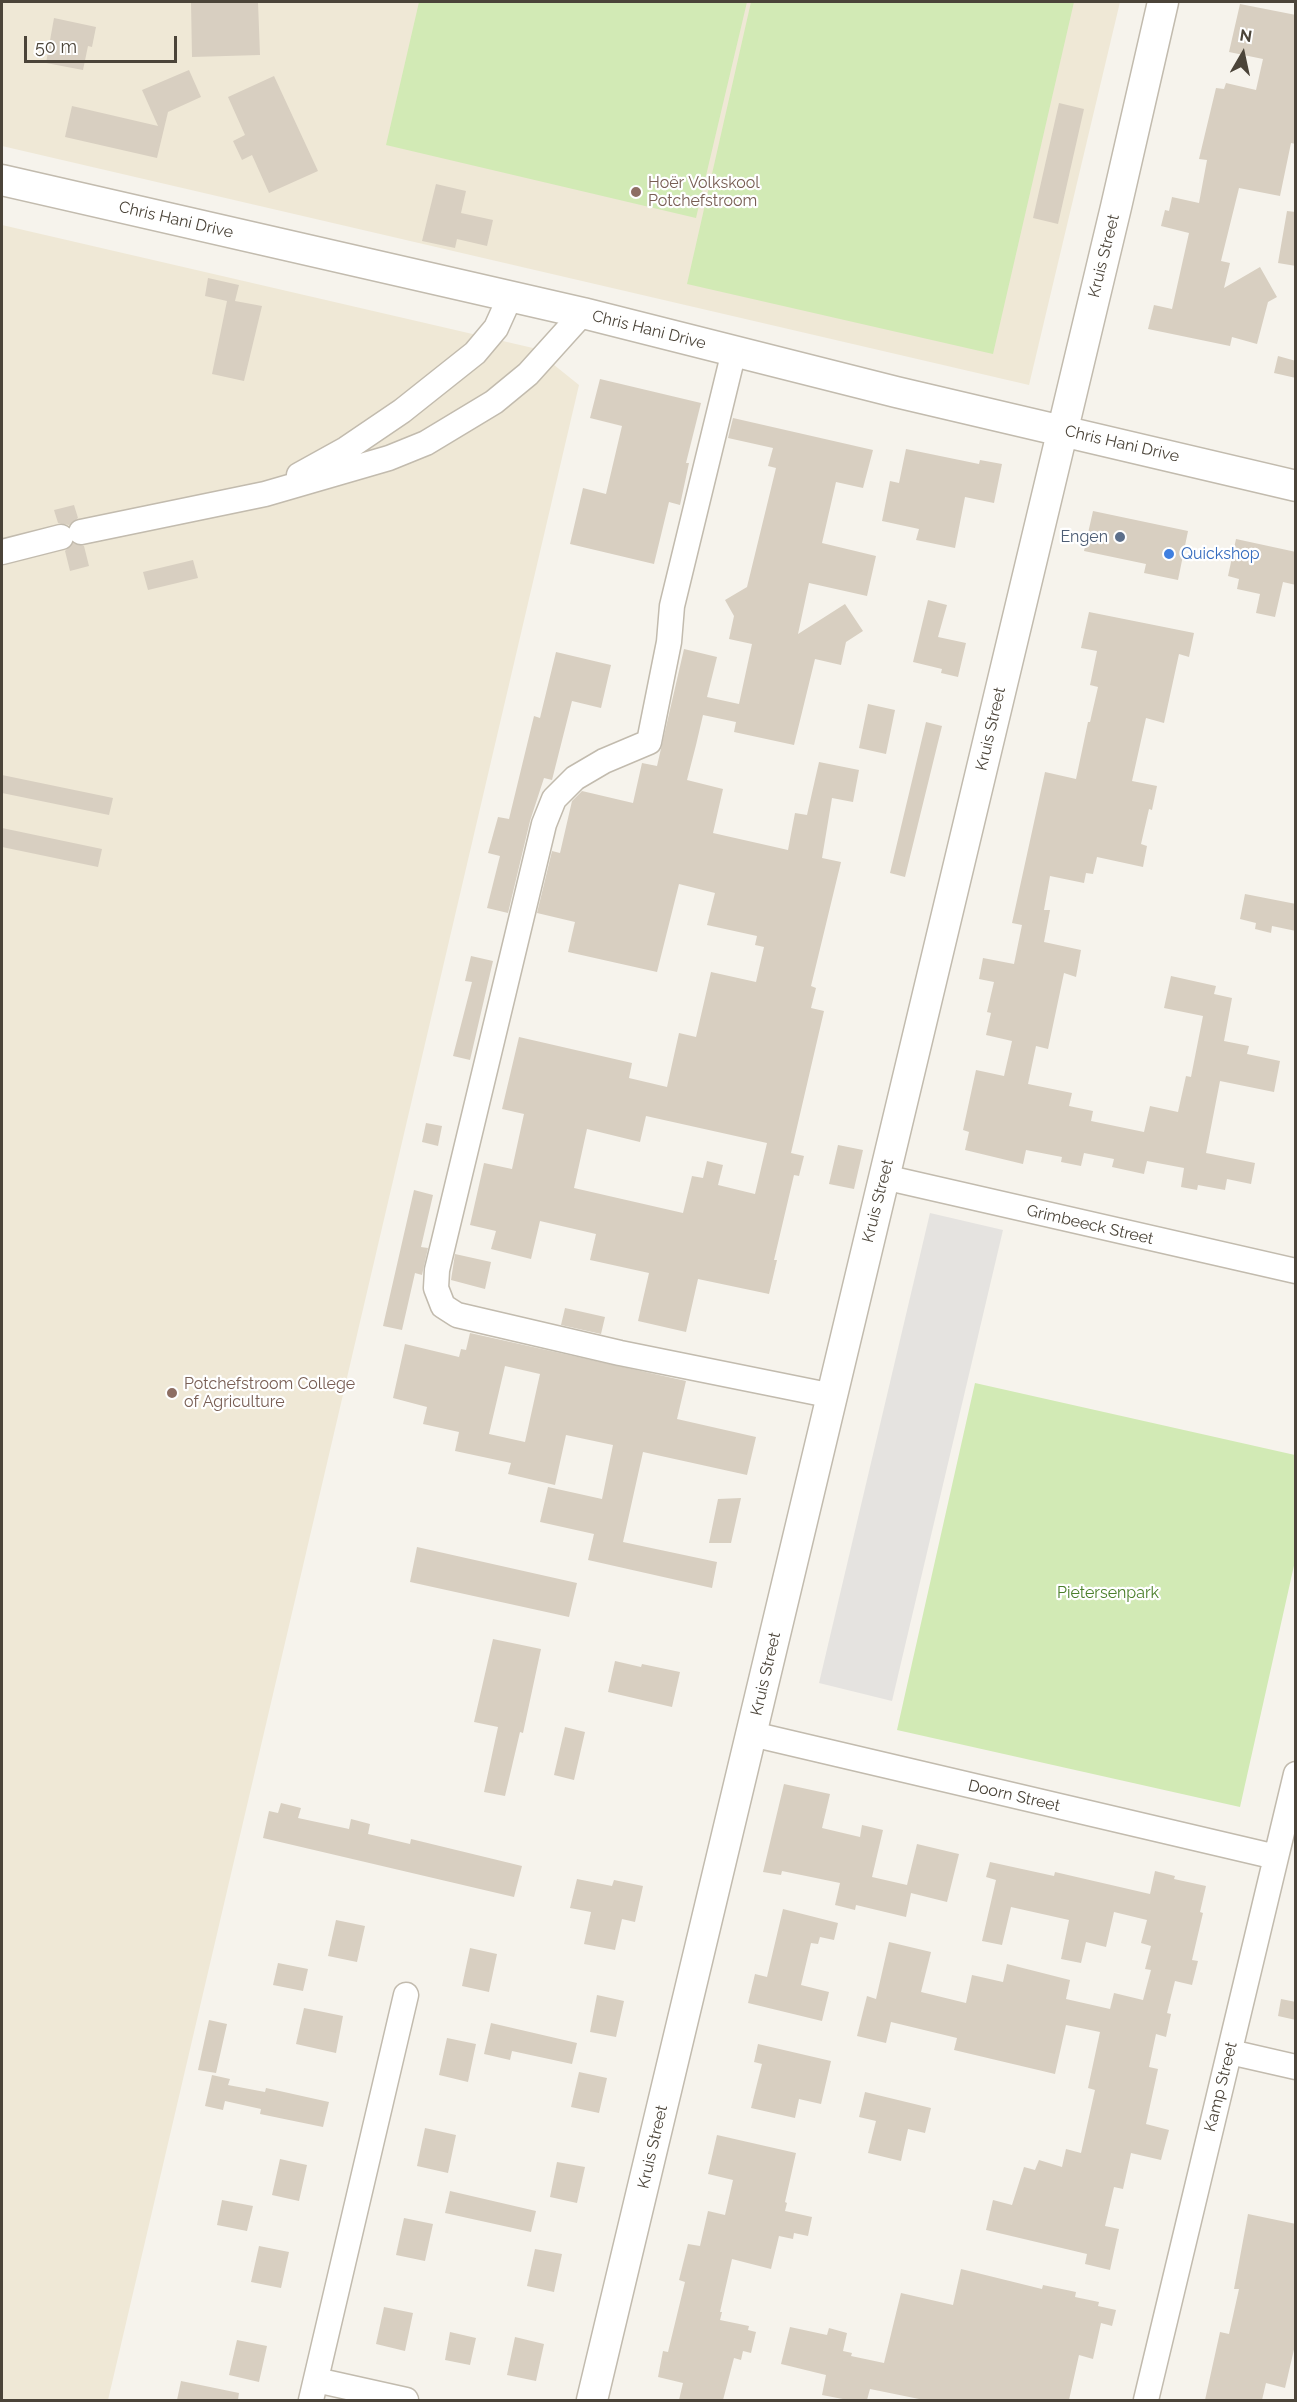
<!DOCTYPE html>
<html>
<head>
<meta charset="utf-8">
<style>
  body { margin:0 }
  #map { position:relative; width:1297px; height:2402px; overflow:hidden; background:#f6f3ec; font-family:Raleway,sans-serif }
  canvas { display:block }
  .frame { position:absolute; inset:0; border:3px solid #4b4439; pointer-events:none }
  .north { position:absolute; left:1213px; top:24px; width:60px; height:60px; -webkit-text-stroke:4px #fff; paint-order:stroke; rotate:9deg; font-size:16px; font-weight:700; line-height:24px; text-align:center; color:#4b4439 }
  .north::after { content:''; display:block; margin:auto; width:21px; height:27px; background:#4b4439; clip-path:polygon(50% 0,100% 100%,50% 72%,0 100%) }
  .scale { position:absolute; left:24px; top:36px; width:153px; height:27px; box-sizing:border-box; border:3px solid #4b4439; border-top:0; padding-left:8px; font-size:18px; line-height:21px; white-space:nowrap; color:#4b4439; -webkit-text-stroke:4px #fff; paint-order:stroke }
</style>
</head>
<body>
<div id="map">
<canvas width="1297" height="2402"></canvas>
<div class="frame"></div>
<div class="north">N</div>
<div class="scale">50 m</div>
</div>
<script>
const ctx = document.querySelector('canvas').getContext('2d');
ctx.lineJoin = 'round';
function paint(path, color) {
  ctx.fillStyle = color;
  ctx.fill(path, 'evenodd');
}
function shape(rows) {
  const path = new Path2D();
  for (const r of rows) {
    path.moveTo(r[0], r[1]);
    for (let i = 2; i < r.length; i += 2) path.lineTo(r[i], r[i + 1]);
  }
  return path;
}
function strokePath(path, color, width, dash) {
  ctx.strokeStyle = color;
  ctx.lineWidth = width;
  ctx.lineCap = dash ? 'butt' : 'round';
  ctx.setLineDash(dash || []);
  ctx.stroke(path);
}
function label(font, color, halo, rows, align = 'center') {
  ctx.font = font + ' Raleway,sans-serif';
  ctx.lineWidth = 4.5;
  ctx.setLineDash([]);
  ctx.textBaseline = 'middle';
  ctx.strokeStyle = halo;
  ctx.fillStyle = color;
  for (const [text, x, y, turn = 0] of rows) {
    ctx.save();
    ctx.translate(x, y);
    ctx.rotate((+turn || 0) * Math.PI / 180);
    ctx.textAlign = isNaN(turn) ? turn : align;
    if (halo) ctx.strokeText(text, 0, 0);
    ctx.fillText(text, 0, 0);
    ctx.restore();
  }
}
paint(shape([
  [2,2,1120,2,1029,385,2,146],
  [2,225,533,348,579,385,108,2400,2,2400]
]), '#efe8d6');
paint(shape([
  [419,2,747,2,696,218,386,145],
  [751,2,1074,2,993,354,687,284],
  [975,1383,1295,1455,1295,1561,1240,1807,897,1730]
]), '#d2eab5');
paint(shape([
  [930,1213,1003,1230,892,1701,819,1683]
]), '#e5e3e0');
paint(shape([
  [191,2,258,2,260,55,192,57],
  [1240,4,1296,15,1296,144,1291,143,1280,196,1239,188,1221,261,1230,263,1224,288,1260,267,1277,297,1268,302,1257,344,1232,337,1230,346,1148,329,1154,305,1172,309,1189,233,1161,226,1165,210,1169,211,1172,197,1199,203,1207,160,1199,159,1216,88,1224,89,1226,83,1256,90,1263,59,1229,52],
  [54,18,96,27,92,47,88,46,83,70,46,63],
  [189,70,201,97,168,112,157,158,65,137,72,106,158,126,142,90],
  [274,76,318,171,269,193,252,155,242,160,233,141,245,135,228,97],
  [1059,103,1084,109,1058,224,1033,218],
  [436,184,466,191,461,213,493,220,487,246,457,239,455,248,422,241],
  [1287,211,1296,212,1296,266,1278,263],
  [208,278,239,285,235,301,262,306,244,381,212,374,227,301,205,296],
  [1278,356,1296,361,1296,378,1274,373],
  [600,379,701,403,686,463,689,463,680,505,669,502,654,564,570,544,583,488,606,494,622,426,590,418],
  [733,418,873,450,863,488,836,482,822,543,876,556,867,596,809,583,798,634,845,604,863,631,846,642,841,665,815,659,794,745,734,732,736,722,703,715,696,745,687,780,723,789,713,833,788,850,795,813,807,815,819,762,859,770,853,802,832,798,822,858,841,862,811,986,816,988,811,1008,824,1011,791,1153,804,1156,799,1176,794,1175,774,1260,777,1260,769,1294,698,1279,686,1332,638,1321,649,1273,590,1260,596,1234,540,1221,531,1259,491,1249,496,1231,470,1225,484,1163,512,1169,524,1114,502,1109,519,1037,632,1063,629,1078,667,1087,679,1033,696,1037,711,972,756,982,764,947,755,945,757,936,707,925,715,893,679,884,657,972,568,952,575,922,537,913,552,851,560,853,572,801,582,791,633,803,642,763,657,766,684,649,717,657,707,697,739,704,752,644,729,639,734,616,725,600,747,587,776,468,768,466,773,448,728,438],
  [646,1116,767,1143,755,1194,718,1185,723,1165,707,1161,703,1178,692,1176,683,1213,574,1188,587,1129,640,1142],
  [906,449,979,464,980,460,1002,464,994,503,965,497,955,548,916,540,919,529,882,521,890,481,899,483],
  [74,505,78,518,69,525,58,523,54,510],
  [1093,511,1188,531,1178,580,1144,573,1146,564,1084,551],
  [1236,539,1296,552,1296,585,1283,582,1275,617,1256,613,1260,594,1237,589,1239,579,1228,576],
  [73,543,84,546,89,566,70,571,65,551],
  [193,560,198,578,148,590,143,572],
  [928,600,947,605,938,637,966,643,958,677,941,673,942,669,913,662],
  [1089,612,1194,633,1189,657,1179,654,1164,723,1146,718,1132,781,1157,786,1152,810,1149,809,1141,844,1147,846,1143,867,1097,857,1093,874,1086,873,1084,883,1050,876,1044,910,1050,910,1044,942,1081,950,1076,977,1064,973,1048,1049,1036,1046,1028,1084,1072,1093,1069,1106,1093,1111,1091,1121,1144,1132,1150,1106,1178,1112,1186,1076,1191,1077,1203,1016,1164,1008,1171,976,1216,986,1214,994,1232,998,1224,1041,1249,1046,1247,1054,1280,1061,1274,1092,1220,1081,1206,1153,1255,1163,1251,1184,1227,1179,1225,1190,1198,1185,1197,1190,1181,1187,1184,1168,1147,1161,1144,1174,1112,1167,1114,1159,1084,1153,1081,1166,1061,1162,1062,1157,1026,1150,1023,1164,965,1150,969,1132,963,1130,976,1070,1004,1076,1012,1041,986,1035,991,1013,987,1012,994,982,979,979,983,958,1014,964,1022,925,1012,923,1045,772,1076,779,1088,722,1090,722,1098,687,1090,685,1097,651,1081,648],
  [556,652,611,665,601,708,572,701,552,780,544,778,530,821,508,913,487,908,500,856,488,853,498,817,509,819,534,716,540,718],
  [868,704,895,710,886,754,859,748],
  [926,722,942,726,905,877,890,873],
  [2,775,113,798,109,815,2,793],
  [2,828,102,849,98,867,2,847],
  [1245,894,1296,904,1296,931,1272,926,1271,933,1255,929,1256,923,1240,919],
  [471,956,493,961,470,1060,453,1056,472,982,465,981],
  [426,1123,442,1126,438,1146,422,1142],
  [838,1145,863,1150,854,1189,829,1184],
  [414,1190,433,1195,421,1247,428,1248,422,1275,415,1273,402,1330,383,1326],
  [455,1254,491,1262,485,1289,451,1280],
  [565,1308,605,1317,601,1334,561,1325],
  [470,1333,686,1381,677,1419,756,1437,747,1475,643,1452,623,1542,717,1562,712,1588,588,1560,594,1534,540,1522,548,1487,602,1499,613,1445,566,1435,555,1485,508,1474,511,1463,455,1451,459,1432,423,1424,427,1407,393,1398,405,1344,459,1357,461,1349,466,1350],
  [505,1366,540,1374,525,1442,489,1434],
  [741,1498,731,1543,709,1543,718,1499],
  [417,1547,577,1583,569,1617,410,1582],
  [493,1639,541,1649,523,1733,520,1732,505,1796,484,1792,498,1727,474,1722],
  [615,1661,641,1667,642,1664,680,1672,672,1707,608,1692],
  [565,1727,585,1732,574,1780,554,1775],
  [784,1784,830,1794,822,1828,860,1837,862,1825,883,1830,872,1877,907,1885,917,1844,959,1854,947,1902,911,1893,906,1917,856,1905,855,1910,835,1905,840,1883,782,1871,781,1875,763,1872],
  [281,1803,301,1808,298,1818,349,1829,351,1819,370,1824,368,1834,410,1844,411,1839,522,1866,514,1897,263,1838,269,1811,278,1813],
  [990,1862,1054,1876,1055,1872,1150,1894,1155,1871,1175,1876,1174,1879,1206,1886,1200,1912,1203,1913,1192,1960,1198,1961,1192,1985,1175,1981,1167,2013,1171,2014,1166,2037,1156,2034,1149,2067,1158,2069,1146,2124,1169,2130,1161,2160,1131,2153,1123,2189,1114,2187,1105,2226,1119,2229,1110,2270,1085,2264,1087,2254,986,2230,993,2200,1012,2205,1024,2167,1035,2170,1039,2160,1062,2167,1066,2149,1081,2153,1095,2090,1088,2088,1100,2032,1066,2025,1055,2074,954,2050,957,2038,891,2022,886,2043,857,2036,867,1996,876,1999,889,1942,931,1952,921,1992,966,2003,972,1975,1003,1982,1007,1964,1070,1980,1066,1999,1110,2009,1114,1993,1143,2000,1151,1970,1145,1969,1151,1946,1141,1943,1147,1920,1114,1912,1106,1947,1086,1942,1081,1963,1061,1959,1069,1920,1011,1907,1002,1945,982,1941,996,1880,986,1877],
  [577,1879,612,1886,614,1880,643,1886,635,1922,622,1919,615,1950,584,1944,591,1912,570,1908],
  [783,1909,838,1923,834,1940,820,1937,818,1944,811,1943,801,1985,829,1992,822,2021,748,2003,755,1974,767,1977],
  [336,1920,365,1926,357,1962,328,1956],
  [470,1948,497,1954,489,1992,462,1986],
  [278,1963,308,1969,303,1991,273,1985],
  [597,1995,624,2001,616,2037,590,2032],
  [1281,1999,1296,2002,1296,2020,1278,2016],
  [304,2008,343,2016,336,2053,296,2044],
  [209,2020,227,2024,216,2073,198,2070],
  [491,2023,577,2043,572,2064,512,2051,510,2060,484,2054],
  [447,2038,476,2044,468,2082,439,2075],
  [758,2044,831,2061,821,2104,799,2099,795,2118,751,2108,762,2064,754,2062],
  [579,2072,607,2078,599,2113,571,2107],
  [212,2075,230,2079,228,2085,265,2092,266,2088,329,2102,323,2127,260,2114,261,2109,225,2101,223,2110,205,2106],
  [865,2092,931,2108,925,2133,908,2129,901,2161,868,2153,876,2121,859,2117],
  [425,2128,456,2135,448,2173,417,2166],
  [717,2135,796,2153,785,2202,787,2203,785,2211,812,2217,808,2236,794,2233,793,2239,779,2236,771,2269,732,2259,720,2312,722,2312,720,2320,749,2326,748,2330,756,2332,751,2353,743,2351,741,2360,734,2358,723,2400,679,2400,683,2383,658,2377,663,2351,668,2352,685,2282,679,2280,688,2244,700,2246,708,2211,725,2215,733,2180,708,2174],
  [280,2159,307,2165,299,2201,272,2195],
  [557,2162,585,2167,577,2203,550,2197],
  [450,2191,536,2211,531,2232,445,2213],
  [222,2200,253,2206,247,2231,217,2225],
  [1248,2214,1296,2224,1296,2341,1285,2388,1266,2383,1262,2400,1205,2400,1220,2332,1229,2334,1239,2289,1234,2289],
  [404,2218,433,2224,425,2261,396,2255],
  [259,2246,289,2252,281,2288,251,2282],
  [535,2249,562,2254,554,2292,527,2286],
  [961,2269,1042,2289,1043,2285,1076,2292,1075,2297,1099,2302,1098,2306,1116,2310,1112,2326,1101,2323,1093,2359,1079,2355,1069,2400,924,2400,870,2389,867,2400,848,2400,822,2395,826,2375,781,2364,790,2327,827,2335,829,2328,847,2333,843,2351,852,2353,851,2356,884,2363,901,2293,953,2305],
  [384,2307,413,2313,405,2351,376,2344],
  [450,2332,476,2338,470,2365,445,2360],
  [515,2337,544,2344,536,2381,507,2375],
  [237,2340,267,2346,259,2382,229,2375],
  [181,2381,239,2393,238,2400,177,2400]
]), '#d8cfc1');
const minor = shape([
  [734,351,672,606,669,642,649,742,604,761,575,778,554,799,544,824,437,1270,436,1288,443,1306,457,1315,620,1353,833,1396],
  [299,475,346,449,402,411,475,353,496,328,510,297],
  [81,532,265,494,389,458,426,443,494,402,528,374,583,313],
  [2,552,61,537],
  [884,1177,1296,1271],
  [752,1734,1276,1857],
  [1230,2052,1296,2067],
  [316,2380,406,2400],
  [311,2400,406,1995],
  [1146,2400,1296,1774]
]);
const tertiary = shape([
  [2,180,583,313,896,392,1296,486],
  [592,2400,1116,207,1163,2]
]);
strokePath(minor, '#c2bbae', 27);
strokePath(tertiary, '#c2bbae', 33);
strokePath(minor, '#fff', 24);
strokePath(tertiary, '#fff', 30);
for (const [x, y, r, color] of [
  [636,192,6,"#8d6e63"],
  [1120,537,6,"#5c6f8a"],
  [1169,554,6,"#3f7fe0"],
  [172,1393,6,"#8d6e63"]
]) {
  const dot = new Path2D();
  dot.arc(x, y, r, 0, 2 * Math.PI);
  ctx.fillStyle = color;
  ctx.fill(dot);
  strokePath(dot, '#fff', 2);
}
label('16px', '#785e54', '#fff', [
  ["Hoër Volkskool",648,183],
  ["Potchefstroom",648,201],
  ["Potchefstroom College",184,1384],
  ["of Agriculture",184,1402]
], 'left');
label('16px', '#4b4439', '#fff', [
  ["Chris Hani Drive",176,220,13],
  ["Kruis Street",1104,256,-76],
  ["Chris Hani Drive",649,330,14],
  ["Chris Hani Drive",1122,444,13],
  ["Kruis Street",991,729,-77],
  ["Kruis Street",878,1201,-76],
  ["Grimbeeck Street",1090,1225,13],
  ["Kruis Street",766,1674,-77],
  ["Doorn Street",1014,1796,13],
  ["Kamp Street",1221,2087,-76],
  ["Kruis Street",653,2147,-77]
]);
label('16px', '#4e5e75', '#fff', [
  ["Engen",1108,537]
], 'right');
label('16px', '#366cbe', '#fff', [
  ["Quickshop",1181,554]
], 'left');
label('16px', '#4a7f2a', '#fff', [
  ["Pietersenpark",1108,1593]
]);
</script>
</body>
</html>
